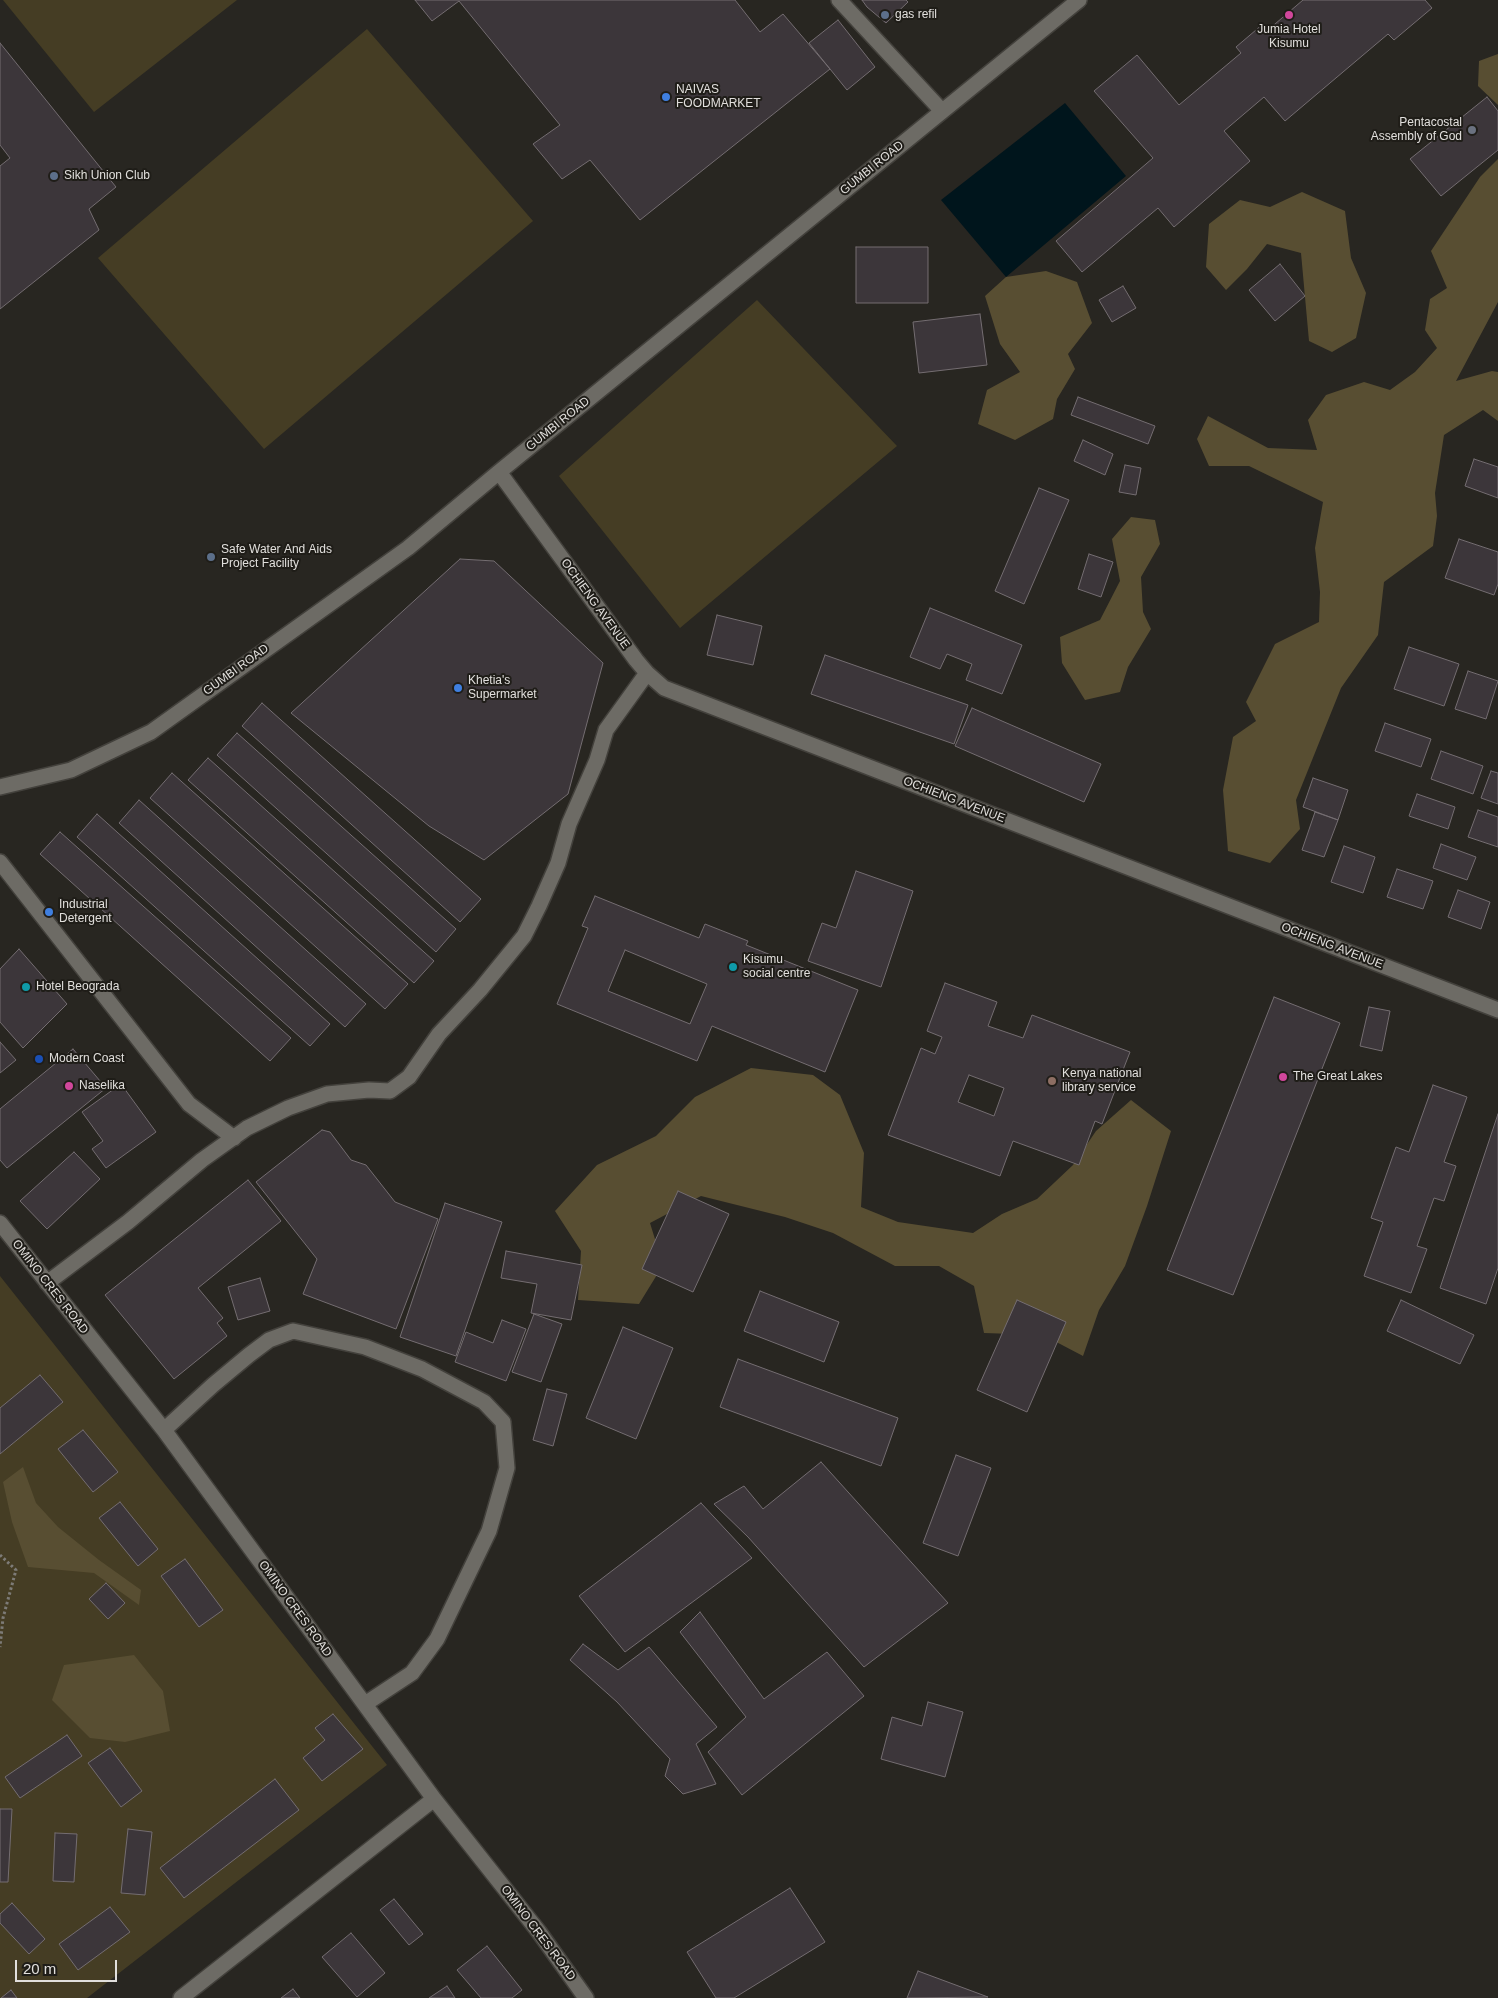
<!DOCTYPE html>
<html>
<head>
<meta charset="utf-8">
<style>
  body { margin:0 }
  #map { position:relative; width:1498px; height:1998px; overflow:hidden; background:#282621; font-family:Arial,sans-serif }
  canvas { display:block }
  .scale { position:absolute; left:15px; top:1960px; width:102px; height:22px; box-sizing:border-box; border:2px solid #e1dfdc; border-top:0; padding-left:6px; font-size:15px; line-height:18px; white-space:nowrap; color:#e1dfdc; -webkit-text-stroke:4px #1f1d18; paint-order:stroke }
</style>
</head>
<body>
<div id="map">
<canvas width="1498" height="1998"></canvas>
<div class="scale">20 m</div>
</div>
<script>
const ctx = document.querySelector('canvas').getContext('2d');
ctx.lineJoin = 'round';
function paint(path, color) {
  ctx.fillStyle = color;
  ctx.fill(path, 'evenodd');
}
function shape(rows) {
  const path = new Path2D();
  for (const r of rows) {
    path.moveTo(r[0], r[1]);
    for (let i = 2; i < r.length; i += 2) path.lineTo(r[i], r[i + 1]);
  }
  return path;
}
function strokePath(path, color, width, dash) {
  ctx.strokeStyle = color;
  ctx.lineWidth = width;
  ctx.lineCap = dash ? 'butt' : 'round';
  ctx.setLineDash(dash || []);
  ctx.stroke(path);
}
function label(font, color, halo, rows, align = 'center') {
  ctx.font = font + ' Arial,sans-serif';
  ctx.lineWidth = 4;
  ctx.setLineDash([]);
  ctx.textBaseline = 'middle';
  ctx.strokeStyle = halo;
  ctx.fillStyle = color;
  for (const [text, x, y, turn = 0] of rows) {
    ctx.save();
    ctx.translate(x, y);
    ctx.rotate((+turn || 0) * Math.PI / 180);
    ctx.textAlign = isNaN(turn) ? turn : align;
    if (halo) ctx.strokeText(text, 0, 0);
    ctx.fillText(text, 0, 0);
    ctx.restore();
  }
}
paint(shape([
  [3,0,237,0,94,112],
  [367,29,533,221,264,449,98,258],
  [757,300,897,446,680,628,559,476],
  [0,1276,387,1765,87,1998,0,1998]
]), '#453d24');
paint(shape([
  [1498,54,1498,105,1478,86,1479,61],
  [1498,159,1498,302,1456,381,1492,371,1498,372,1498,421,1483,410,1444,435,1435,493,1437,516,1433,546,1384,582,1378,635,1341,688,1296,800,1300,829,1270,863,1228,851,1223,790,1233,737,1256,721,1246,702,1275,644,1319,622,1320,592,1315,548,1323,502,1249,466,1209,466,1197,439,1208,416,1268,448,1317,450,1308,420,1326,395,1364,382,1390,390,1415,372,1437,348,1425,330,1430,299,1447,288,1431,251,1480,177],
  [1302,192,1345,211,1351,258,1366,293,1356,338,1332,352,1309,341,1301,253,1267,244,1247,269,1226,290,1206,267,1209,224,1240,200,1270,207],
  [1046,271,1077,282,1092,323,1068,354,1075,369,1057,399,1053,419,1015,440,978,424,987,390,1020,372,1000,344,985,296,1006,277],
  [1131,517,1155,520,1160,544,1141,577,1143,612,1151,629,1128,667,1120,692,1085,700,1062,663,1060,637,1100,620,1120,581,1112,539],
  [751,1068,813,1075,840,1095,864,1153,861,1207,898,1222,973,1233,1002,1214,1037,1199,1073,1165,1096,1131,1131,1100,1171,1131,1147,1206,1125,1266,1099,1310,1083,1356,1043,1335,984,1333,974,1286,939,1266,895,1266,833,1233,785,1217,701,1196,650,1223,663,1265,639,1304,578,1300,581,1251,555,1211,597,1165,656,1136,695,1097],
  [23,1467,36,1503,58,1527,99,1560,141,1590,139,1605,94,1573,28,1567,12,1522,3,1482],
  [134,1655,163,1691,170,1731,125,1742,90,1738,52,1700,64,1665]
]), '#584e32');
paint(shape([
  [1065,103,1126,176,1006,277,941,200]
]), '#00151c');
const building = shape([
  [415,0,735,0,760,32,783,14,830,69,640,220,590,160,562,179,533,144,560,125,459,1,432,21,415,0],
  [862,0,906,0,908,2,886,23,867,7,862,0],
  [1303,0,1425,0,1432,8,1394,40,1388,34,1285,121,1264,97,1224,131,1250,161,1174,227,1158,208,1082,272,1056,241,1153,158,1094,91,1137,55,1179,105,1241,53,1236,47,1263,24,1268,30,1303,0],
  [838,20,875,67,847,90,809,43,838,20],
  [0,43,116,187,89,209,99,230,0,309,0,166,10,158,0,145,0,43],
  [1487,97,1498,111,1498,150,1441,196,1410,159,1487,97],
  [856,247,928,247,928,303,856,303,856,247],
  [1280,264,1305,296,1275,321,1249,290,1280,264],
  [1123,286,1136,308,1112,322,1099,300,1123,286],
  [980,314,987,365,919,373,913,322,980,314],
  [1078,397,1155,426,1148,444,1071,415,1078,397],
  [1083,440,1113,454,1105,475,1074,461,1083,440],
  [1474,459,1498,467,1498,498,1465,486,1474,459],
  [1125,465,1141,468,1136,495,1119,492,1125,465],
  [1039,488,1069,500,1024,604,995,591,1039,488],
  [1459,539,1498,552,1498,584,1494,595,1445,578,1459,539],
  [1089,554,1113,562,1101,597,1078,589,1089,554],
  [460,559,494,561,603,663,568,794,484,860,429,826,291,713,460,559],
  [930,608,1022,645,1002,694,966,680,972,664,947,654,940,669,910,657,930,608],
  [717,615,762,626,753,665,707,655,717,615],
  [1409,647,1459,664,1444,706,1394,689,1409,647],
  [825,655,968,705,954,744,811,694,825,655],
  [1468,671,1498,681,1486,719,1455,709,1468,671],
  [262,703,481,899,460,922,242,726,262,703],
  [972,708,1101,764,1084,802,955,746,972,708],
  [1385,723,1431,739,1421,767,1375,751,1385,723],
  [237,733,456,929,436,952,217,755,237,733],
  [1441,751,1483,766,1473,794,1431,779,1441,751],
  [208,758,434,961,414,983,188,780,208,758],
  [1491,771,1498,773,1498,804,1481,798,1491,771],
  [172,773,408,984,385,1009,150,798,172,773],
  [1313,778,1348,790,1338,820,1303,807,1313,778],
  [1417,794,1455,807,1448,829,1409,816,1417,794],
  [139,800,366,1004,345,1027,119,823,139,800],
  [1478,810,1498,817,1498,847,1468,837,1478,810],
  [1315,812,1338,820,1324,857,1302,850,1315,812],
  [97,814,330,1024,310,1046,77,837,97,814],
  [60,832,291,1038,270,1061,40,854,60,832],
  [1441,844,1476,857,1467,880,1433,868,1441,844],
  [1344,846,1375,857,1363,893,1331,882,1344,846],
  [1397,869,1433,881,1423,909,1387,897,1397,869],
  [856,871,913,891,881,987,808,961,822,923,836,928,856,871],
  [1458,890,1490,902,1481,929,1448,917,1458,890],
  [595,896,699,938,705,924,748,941,746,945,858,990,825,1072,712,1026,697,1061,557,1004,588,928,582,926,595,896],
  [625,950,707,984,690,1024,608,991,625,950],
  [19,949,67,1004,23,1048,0,1022,0,969,19,949],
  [945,983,997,1002,988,1026,1023,1038,1032,1015,1130,1052,1102,1124,1095,1121,1079,1165,1013,1141,1000,1176,888,1135,921,1048,935,1054,942,1037,927,1031,945,983],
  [969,1075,1004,1088,994,1116,958,1102,969,1075],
  [1274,997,1340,1023,1233,1295,1167,1270,1274,997],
  [1369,1007,1390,1011,1382,1051,1360,1046,1369,1007],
  [0,1042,16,1060,0,1073,0,1042],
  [73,1049,106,1088,7,1168,0,1160,0,1109,73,1049],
  [121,1084,156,1132,106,1168,92,1149,103,1141,82,1112,121,1084],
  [1433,1085,1467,1097,1444,1162,1456,1166,1444,1201,1434,1198,1417,1246,1427,1249,1411,1293,1364,1276,1383,1222,1371,1218,1396,1147,1409,1152,1433,1085],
  [1498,1114,1498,1268,1486,1304,1440,1288,1498,1114],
  [322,1130,330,1132,351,1160,366,1165,395,1202,438,1219,396,1329,303,1294,317,1259,256,1182,322,1130],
  [74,1152,100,1179,47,1229,20,1201,74,1152],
  [248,1180,281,1221,198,1288,223,1318,217,1323,227,1336,174,1379,105,1295,248,1180],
  [678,1191,729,1214,693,1292,642,1269,678,1191],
  [445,1203,502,1222,456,1356,400,1337,445,1203],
  [506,1251,582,1265,571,1320,531,1313,537,1284,501,1278,506,1251],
  [260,1278,270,1311,238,1320,228,1287,260,1278],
  [760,1291,839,1322,824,1362,744,1331,760,1291],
  [1017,1300,1066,1322,1027,1412,977,1390,1017,1300],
  [1401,1300,1474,1335,1460,1364,1387,1331,1401,1300],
  [534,1314,562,1324,541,1382,512,1372,534,1314],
  [502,1320,526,1329,506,1381,455,1362,466,1332,493,1343,502,1320],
  [623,1327,673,1348,636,1439,586,1418,623,1327],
  [738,1359,898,1418,881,1466,720,1407,738,1359],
  [40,1375,63,1402,0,1454,0,1408,40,1375],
  [547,1389,567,1394,553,1446,533,1440,547,1389],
  [83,1430,118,1472,93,1492,58,1449,83,1430],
  [956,1455,991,1468,958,1556,923,1543,956,1455],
  [821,1462,948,1603,864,1667,748,1537,714,1504,744,1486,763,1509,821,1462],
  [120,1502,158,1549,138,1566,99,1518,120,1502],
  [701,1503,752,1558,625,1652,579,1596,701,1503],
  [185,1559,223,1610,199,1627,161,1576,185,1559],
  [106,1583,125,1603,108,1619,89,1599,106,1583],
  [700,1612,764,1699,827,1652,864,1696,742,1795,708,1752,746,1717,680,1632,700,1612],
  [583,1644,618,1670,649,1647,717,1727,696,1744,716,1784,683,1794,665,1776,670,1759,617,1702,570,1660,583,1644],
  [928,1702,963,1712,945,1777,881,1759,892,1717,922,1726,928,1702],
  [333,1714,363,1749,322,1781,303,1758,325,1740,315,1728,333,1714],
  [67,1735,82,1756,20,1798,5,1777,67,1735],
  [110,1748,142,1791,121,1807,88,1763,110,1748],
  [275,1779,299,1810,184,1898,160,1868,275,1779],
  [0,1809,12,1809,8,1882,0,1882,0,1809],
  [128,1829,152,1832,145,1895,121,1893,128,1829],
  [55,1833,77,1834,74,1882,53,1881,55,1833],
  [790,1888,825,1942,734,1998,716,1998,687,1952,790,1888],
  [394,1899,423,1934,409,1945,380,1910,394,1899],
  [12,1903,45,1939,29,1954,0,1923,0,1914,12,1903],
  [110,1907,130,1932,78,1970,59,1944,110,1907],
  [351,1933,385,1973,357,1997,322,1957,351,1933],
  [487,1946,522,1990,512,1998,481,1998,457,1970,487,1946],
  [918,1971,988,1997,907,1998,918,1971],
  [447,1986,455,1998,429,1998,447,1986],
  [293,1989,300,1998,281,1998,293,1989],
  [11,1990,17,1998,1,1998,11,1990]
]);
paint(building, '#3c363a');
strokePath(building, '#746d71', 1);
const minor = shape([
  [839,0,942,111],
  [499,472,636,660,647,673,664,688,1498,1010],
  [0,787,71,770,151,732,408,548,499,472,1079,0],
  [0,862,189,1104,234,1138],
  [0,1223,164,1430,434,1799,539,1932,586,1998],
  [47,1283,128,1222,202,1160,247,1128,288,1108,327,1094,369,1090,390,1091,409,1077,439,1034,480,990,524,936,539,906,558,863,569,824,597,760,606,730,647,673],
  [164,1430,213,1385,249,1355,269,1340,293,1331,365,1347,422,1369,484,1402,503,1422,507,1468,489,1531,437,1639,412,1673,365,1704],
  [181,1998,434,1799]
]);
strokePath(minor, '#43413c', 18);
strokePath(shape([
  [0,1555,16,1570,3,1618,0,1647]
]), '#7d7b77', 3, [2.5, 2.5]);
strokePath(minor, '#6d6b65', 15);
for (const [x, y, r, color] of [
  [885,15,5,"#5c6f8a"],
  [1289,15,5,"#d1479c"],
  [666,97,5,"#3f7fe0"],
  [1472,130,5,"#6b7280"],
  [54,176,5,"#5c6f8a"],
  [211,557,5,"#5c6f8a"],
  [458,688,5,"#3f7fe0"],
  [49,912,5,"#3f7fe0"],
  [733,967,5,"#0f9aa8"],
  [26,987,5,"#0f9aa8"],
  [39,1059,5,"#1a4fb4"],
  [1283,1077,5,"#d1479c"],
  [1052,1081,5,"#8d6e63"],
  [69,1086,5,"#d1479c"]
]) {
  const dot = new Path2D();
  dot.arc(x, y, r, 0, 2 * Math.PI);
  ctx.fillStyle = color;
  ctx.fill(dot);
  strokePath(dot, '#1f1d18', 2);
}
label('12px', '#e1dfdc', '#1f1d18', [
  ["gas refil",895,15],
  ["Jumia Hotel",1289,30,"center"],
  ["Kisumu",1289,44,"center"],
  ["NAIVAS",676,90],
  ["FOODMARKET",676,104],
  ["Pentacostal",1462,123,"right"],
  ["Assembly of God",1462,137,"right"],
  ["Sikh Union Club",64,176],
  ["Safe Water And Aids",221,550],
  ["Project Facility",221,564],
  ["Khetia's",468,681],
  ["Supermarket",468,695],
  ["Industrial",59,905],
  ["Detergent",59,919],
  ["Kisumu",743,960],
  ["social centre",743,974],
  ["Hotel Beograda",36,987],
  ["Modern Coast",49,1059],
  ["Kenya national",1062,1074],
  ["library service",1062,1088],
  ["The Great Lakes",1293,1077],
  ["Naselika",79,1086]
], 'left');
label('12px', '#e1dfdc', '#1f1d18', [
  ["GUMBI ROAD",872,168,-39],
  ["GUMBI ROAD",558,424,-39],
  ["OCHIENG AVENUE",595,604,54],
  ["GUMBI ROAD",236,670,-36],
  ["OCHIENG AVENUE",954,800,21],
  ["OCHIENG AVENUE",1332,946,21],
  ["OMINO CRES ROAD",50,1287,52],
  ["OMINO CRES ROAD",295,1609,54],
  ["OMINO CRES ROAD",538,1933,53]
]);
</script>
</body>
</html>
